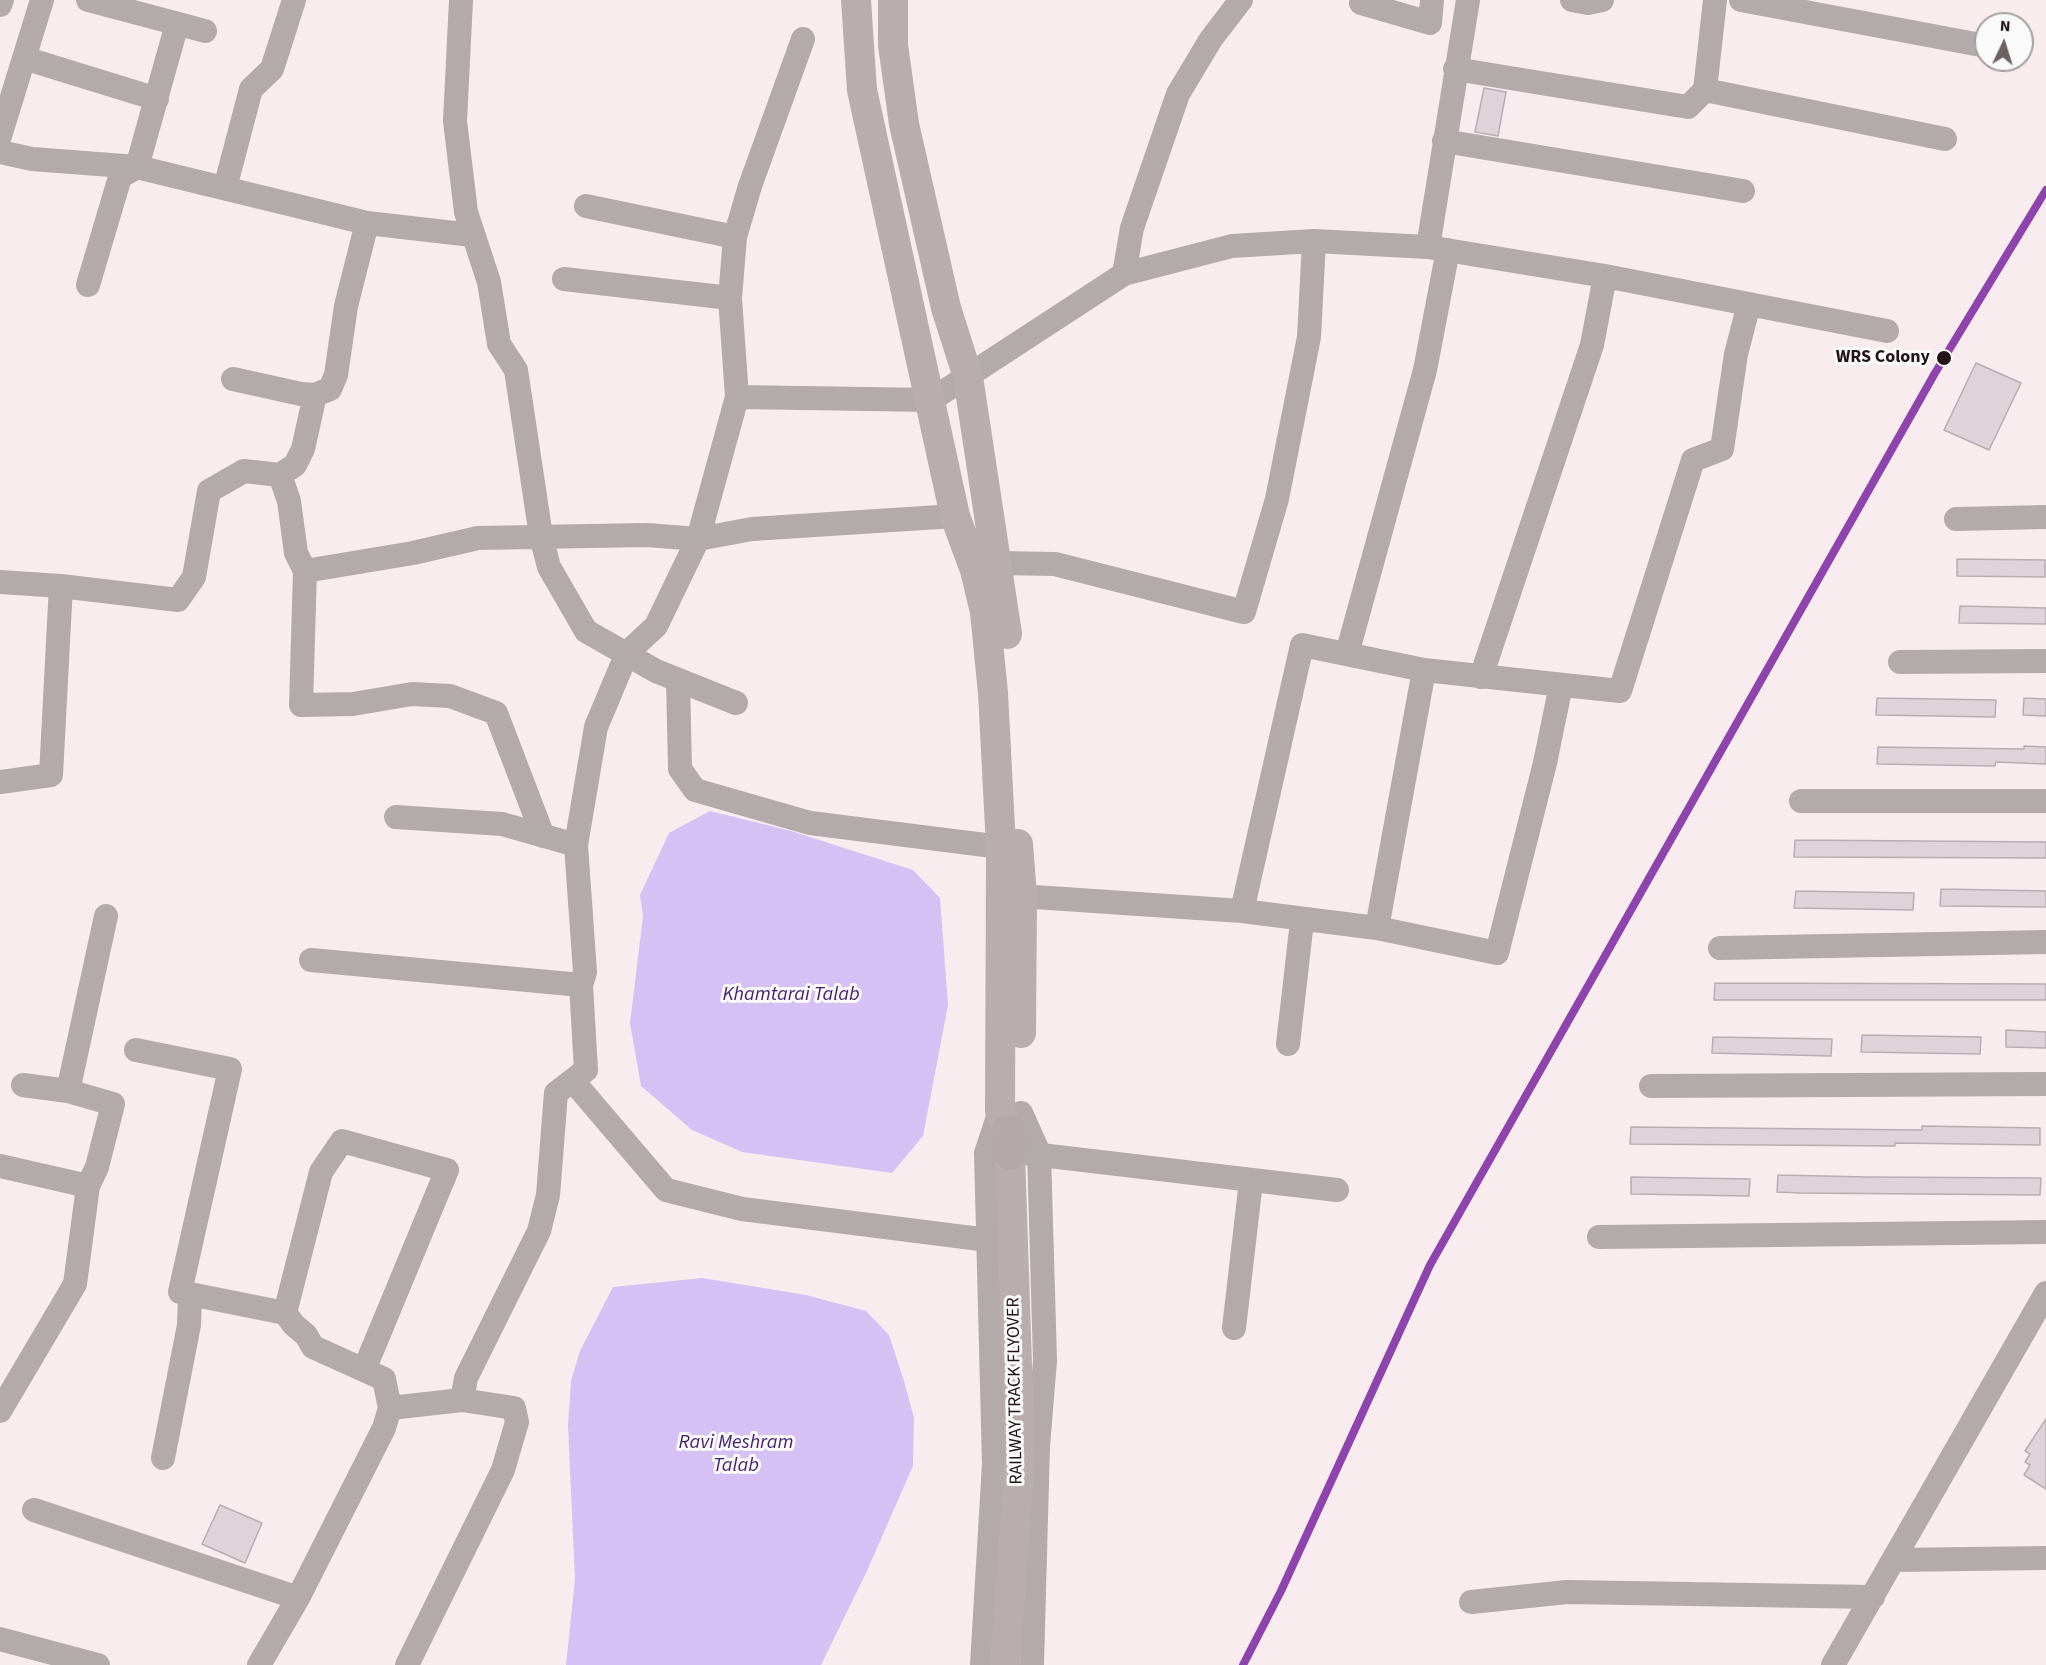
<!DOCTYPE html>
<html>
<head>
<meta charset="utf-8">
<style>
  body { margin:0 }
  #map { position:relative; width:2046px; height:1665px; overflow:hidden; background:#f9ecee; font-family:"Source Sans 3",sans-serif }
  canvas { display:block }
  .north { position:absolute; left:1974px; top:12px; width:60px; height:60px; box-sizing:border-box; background:#fafafa; border:2px solid #a39e9f; border-radius:50%; rotate:4deg; font-size:16px; font-weight:700; line-height:24px; text-align:center; color:#211317 }
  .north::after { content:''; display:block; margin:auto; width:21px; height:27px; background:#6d5f62; clip-path:polygon(50% 0,100% 100%,50% 72%,0 100%) }
</style>
</head>
<body>
<div id="map">
<canvas width="2046" height="1665"></canvas>
<div class="north">N</div>
</div>
<script>
const ctx = document.querySelector('canvas').getContext('2d');
ctx.lineJoin = 'round';
function paint(path, color) {
  ctx.fillStyle = color;
  ctx.fill(path, 'evenodd');
}
function shape(rows) {
  const path = new Path2D();
  for (const r of rows) {
    path.moveTo(r[0], r[1]);
    for (let i = 2; i < r.length; i += 2) path.lineTo(r[i], r[i + 1]);
  }
  return path;
}
function strokePath(path, color, width, dash) {
  ctx.strokeStyle = color;
  ctx.lineWidth = width;
  ctx.lineCap = dash ? 'butt' : 'round';
  ctx.setLineDash(dash || []);
  ctx.stroke(path);
}
function label(font, color, halo, rows, align = 'center') {
  ctx.font = font + ' "Source Sans 3",sans-serif';
  ctx.lineWidth = 6;
  ctx.setLineDash([]);
  ctx.textBaseline = 'middle';
  ctx.strokeStyle = halo;
  ctx.fillStyle = color;
  for (const [text, x, y, turn = 0] of rows) {
    ctx.save();
    ctx.translate(x, y);
    ctx.rotate((+turn || 0) * Math.PI / 180);
    ctx.textAlign = isNaN(turn) ? turn : align;
    if (halo) ctx.strokeText(text, 0, 0);
    ctx.fillText(text, 0, 0);
    ctx.restore();
  }
}
paint(shape([
  [710,811,791,831,913,870,940,898,948,1005,923,1136,892,1173,742,1152,692,1130,641,1086,630,1023,643,916,640,895,669,833],
  [702,1278,806,1295,866,1311,889,1335,904,1381,914,1418,913,1466,866,1573,821,1665,566,1665,575,1579,568,1425,571,1381,580,1351,613,1287]
]), '#d5c1f4');
const building = shape([
  [1484,88,1506,92,1498,136,1475,132,1484,88],
  [1976,363,2021,383,1989,450,1944,430,1976,363],
  [1957,559,2045,560,2045,577,1957,576,1957,559],
  [1960,606,2046,608,2046,624,1959,623,1960,606],
  [1877,698,1996,700,1995,717,1876,715,1877,698],
  [2024,698,2046,699,2046,716,2023,715,2024,698],
  [2024,746,2046,747,2046,764,1996,762,1995,766,1877,764,1878,747,2024,749,2024,746],
  [1795,840,2046,842,2046,858,1794,857,1795,840],
  [1941,889,2046,891,2046,907,1940,906,1941,889],
  [1796,891,1914,893,1913,910,1794,908,1796,891],
  [1715,983,2046,984,2046,1000,1714,1000,1715,983],
  [2006,1030,2046,1032,2046,1048,2006,1047,2006,1030],
  [1862,1035,1981,1037,1980,1054,1861,1052,1862,1035],
  [1713,1037,1832,1039,1831,1056,1712,1053,1713,1037],
  [1922,1126,2040,1128,2040,1145,1895,1143,1895,1146,1630,1144,1631,1127,1922,1130,1922,1126],
  [1778,1175,1868,1177,2041,1178,2040,1195,1801,1193,1777,1192,1778,1175],
  [1631,1177,1750,1179,1749,1196,1631,1194,1631,1177],
  [2046,1419,2046,1489,2024,1475,2030,1465,2025,1462,2030,1454,2025,1451,2046,1419],
  [220,1505,262,1523,245,1563,202,1544,220,1505]
]);
paint(building, '#ded3d8');
strokePath(building, '#b8adb3', 1.5);
strokePath(shape([
  [88,0,205,31],
  [461,0,455,121,466,212,489,282,499,344,516,370,541,536,549,567,586,631,656,671,736,703],
  [1362,0,1361,3,1430,23,1432,0],
  [1572,0,1588,3,1602,0],
  [1741,0,1986,46],
  [0,5,2,0],
  [24,58,157,99],
  [1455,69,1688,107,1705,90,1715,0],
  [1705,90,1945,139],
  [0,136,42,0],
  [1444,141,1743,191],
  [0,152,32,159,137,167,367,223,472,235],
  [225,188,251,89,272,69,294,0],
  [586,206,735,237],
  [1428,247,1468,0],
  [1124,274,1132,228,1178,94,1211,39,1241,0],
  [564,279,730,298],
  [88,285,120,177,137,167,177,24],
  [233,379,301,394,315,395,330,389,336,375,346,306,367,223],
  [737,397,931,400,1124,274,1232,246,1314,241,1428,247,1605,276,1887,331],
  [280,475,289,501,296,553,305,571,301,705,353,704,412,694,450,696,496,713,543,836],
  [1956,519,2046,517],
  [981,568,998,563,1055,564,1244,612,1277,499,1309,337,1314,241],
  [305,571,413,553,478,538,647,535,698,539,752,529,955,516],
  [0,582,61,586,178,600,194,577,209,491,244,471,280,475,295,465,303,449,315,395],
  [1347,654,1425,370,1448,250],
  [1900,662,2046,661],
  [1481,677,1592,345,1605,276],
  [678,681,680,769,695,790,810,823,1001,847],
  [0,782,51,775,61,586],
  [1801,801,2046,801],
  [396,817,502,824,576,845,596,727,627,653,656,626,698,539,737,397,730,298,735,237,750,186,803,39],
  [1005,895,1242,911,1377,928,1497,953,1545,763,1561,685],
  [1242,911,1302,645,1424,670,1620,691,1693,460,1722,449,1736,354,1749,304],
  [1377,928,1424,670],
  [1720,948,2046,942],
  [311,960,581,985],
  [1288,1044,1302,921],
  [136,1050,230,1069,180,1292,285,1313,294,1325,306,1335,313,1347,384,1379,390,1408,384,1428,298,1598,259,1665],
  [573,1081,666,1190,742,1209,988,1240],
  [23,1085,68,1091],
  [1651,1086,2046,1084],
  [1021,1113,1039,1153,1045,1361,1038,1446,1032,1665],
  [1024,1153,1337,1190],
  [0,1166,88,1186],
  [1599,1237,2046,1232],
  [285,1313,321,1172,342,1141,447,1170,364,1370],
  [1234,1328,1251,1181],
  [462,1400,466,1378,539,1231,548,1195,556,1093,586,1070,581,985,585,972,576,845],
  [390,1408,462,1400,514,1408,517,1422,503,1470,407,1665],
  [0,1411,75,1284,88,1186,97,1167,113,1104,68,1091,106,916],
  [163,1458,189,1325,190,1296],
  [34,1510,298,1598],
  [1893,1560,2046,1558],
  [1471,1602,1567,1592,1873,1597],
  [0,1639,98,1665],
  [982,1665,994,1464,986,1153,1000,1111],
  [1833,1665,2046,1293]
]), '#b3abab', 24);
strokePath(shape([
  [856,0,862,90,955,516,975,570,985,612,993,693,1001,847,1000,1111,1009,1131],
  [893,0,893,45,904,124,946,308,968,377,1007,634],
  [1018,844,1022,897,1021,1033],
  [1005,1665,1020,1456,1010,1153]
]), '#b8aead', 30);
strokePath(shape([
  [1009,1131,1010,1153]
]), '#b3a9a8', 33);
strokePath(shape([
  [1243,1665,1281,1591,1430,1265,1935,373,2046,190]
]), '#8e44ad', 8);
for (const [x, y, r, color] of [
  [1944,358,8,"#211317"]
]) {
  const dot = new Path2D();
  dot.arc(x, y, r, 0, 2 * Math.PI);
  ctx.fillStyle = color;
  ctx.fill(dot);
  strokePath(dot, '#fafafa', 2);
}
label('bold 18px', '#211317', '#fafafa', [
  ["WRS Colony",1930,358]
], 'right');
label('18px', '#211317', '#fafafa', [
  ["RAILWAY TRACK FLYOVER",1016,1391,-91]
]);
label('italic 20px', '#411f70', '#fafafa', [
  ["Khamtarai Talab",791,996],
  ["Ravi Meshram",736,1444],
  ["Talab",736,1467]
]);
</script>
</body>
</html>
